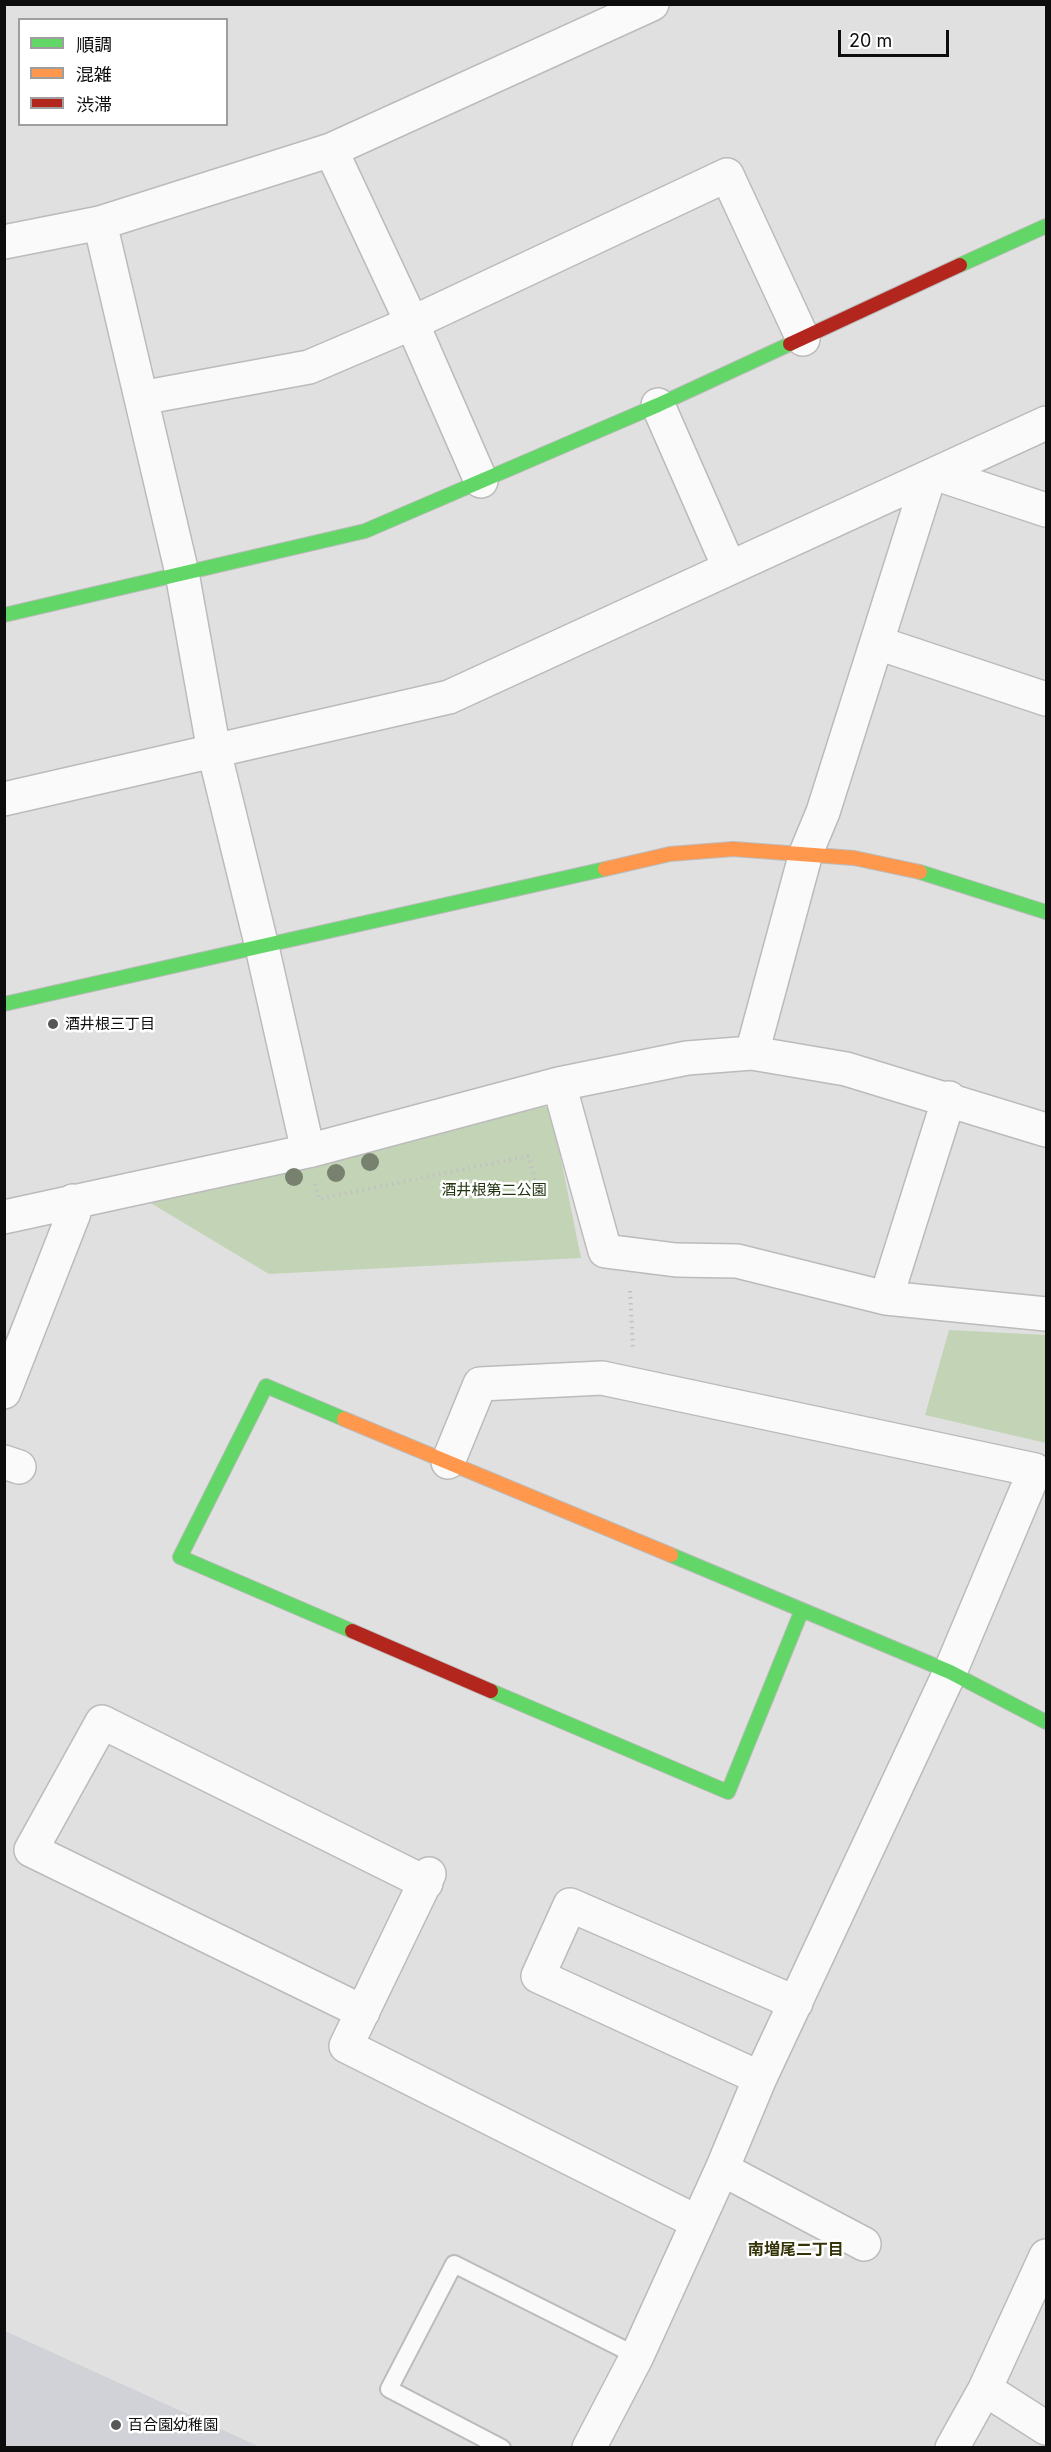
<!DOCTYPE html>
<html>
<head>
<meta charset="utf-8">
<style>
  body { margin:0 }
  #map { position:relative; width:1051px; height:2452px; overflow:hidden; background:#e0e0e0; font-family:Inter,"Noto Sans JP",sans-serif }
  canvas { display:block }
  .frame { position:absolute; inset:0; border:6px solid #0d0d0e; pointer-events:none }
  .legend { position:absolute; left:18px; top:18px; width:210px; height:108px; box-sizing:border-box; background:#fff; border:2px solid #9e9e9f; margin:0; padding:8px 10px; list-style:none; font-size:18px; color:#0d0d0e }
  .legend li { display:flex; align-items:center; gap:12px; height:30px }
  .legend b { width:30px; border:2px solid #9e9e9f }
  .scale { position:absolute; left:838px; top:30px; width:111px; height:27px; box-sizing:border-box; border:3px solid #0d0d0e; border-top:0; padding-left:8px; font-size:18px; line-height:21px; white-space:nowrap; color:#0d0d0e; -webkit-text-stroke:4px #fff; paint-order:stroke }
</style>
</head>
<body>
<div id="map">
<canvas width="1051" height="2452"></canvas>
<div class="frame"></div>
<ul class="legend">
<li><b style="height:8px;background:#63d668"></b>順調</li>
<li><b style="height:8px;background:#ff974d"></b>混雑</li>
<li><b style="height:8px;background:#b3261e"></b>渋滞</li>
</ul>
<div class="scale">20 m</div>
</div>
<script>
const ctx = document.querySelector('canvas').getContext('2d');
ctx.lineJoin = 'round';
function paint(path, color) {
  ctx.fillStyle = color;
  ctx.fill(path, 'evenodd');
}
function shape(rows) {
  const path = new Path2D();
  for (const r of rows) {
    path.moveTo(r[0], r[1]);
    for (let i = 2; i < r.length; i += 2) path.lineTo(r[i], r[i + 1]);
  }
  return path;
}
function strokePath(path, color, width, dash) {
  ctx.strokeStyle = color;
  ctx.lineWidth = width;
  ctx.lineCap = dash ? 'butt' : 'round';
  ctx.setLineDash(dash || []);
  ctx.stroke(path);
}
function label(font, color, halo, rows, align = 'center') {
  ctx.font = font + ' Inter,"Noto Sans JP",sans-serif';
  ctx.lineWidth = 5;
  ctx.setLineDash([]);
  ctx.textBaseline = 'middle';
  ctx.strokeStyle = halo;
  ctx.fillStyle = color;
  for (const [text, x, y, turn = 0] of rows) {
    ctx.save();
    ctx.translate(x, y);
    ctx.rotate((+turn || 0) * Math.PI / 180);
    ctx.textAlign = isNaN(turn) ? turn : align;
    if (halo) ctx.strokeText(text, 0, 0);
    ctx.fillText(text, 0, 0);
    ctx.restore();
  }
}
paint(shape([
  [5,2331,260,2447,5,2447]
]), '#d1d2d7');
paint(shape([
  [540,1104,551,1110,581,1258,269,1274,149,1202],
  [949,1330,1046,1335,1046,1443,925,1415]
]), '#c2d3b6');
const lane = shape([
  [502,2448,389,2389,454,2264,637,2356]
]);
const street = shape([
  [331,150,412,323,481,481],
  [100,223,182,573,214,751,262,947,308,1151],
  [4,242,100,223,331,150,652,4],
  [141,398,309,367,412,323,727,175,803,339],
  [658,405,729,567],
  [937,474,1046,510],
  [878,643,1046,699],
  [4,799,449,697,1046,423],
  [752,1053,806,853,823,812,929,477],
  [559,1084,605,1251,676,1260,737,1261,886,1298,1046,1314],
  [4,1217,308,1151,559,1084,687,1058,752,1053,846,1069,1046,1130],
  [886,1298,949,1098],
  [4,1392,74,1213,73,1201],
  [4,1462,19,1467],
  [448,1462,480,1384,602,1378,1035,1470,950,1672,760,2078,722,2169,637,2356,589,2448],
  [429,1874,346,2046,697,2222],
  [363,2012,31,1850,102,1722,426,1883],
  [760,2078,538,1976,570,1905,796,2003],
  [722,2169,864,2244],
  [985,2389,1046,2256],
  [952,2448,985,2389,1046,2428]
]);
const fast = shape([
  [960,265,1046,226],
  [4,615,365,531,658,405,790,344],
  [920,872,1046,912],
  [4,1004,605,869],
  [344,1419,266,1386,180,1557,352,1631],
  [671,1555,950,1672,1046,1722],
  [491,1691,728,1792,802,1610]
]);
const slow = shape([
  [605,869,670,854,733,849,854,858,920,872],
  [344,1419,671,1555]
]);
const jam = shape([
  [790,344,960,265],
  [352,1631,491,1691]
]);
strokePath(lane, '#bbb', 20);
strokePath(street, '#bbb', 36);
strokePath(fast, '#bbb', 16);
strokePath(slow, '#bbb', 16);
strokePath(jam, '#bbb', 16);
strokePath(shape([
  [315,1184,319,1199,528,1156,537,1186,551,1183],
  [630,1291,633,1349]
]), '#c1c1c2', 4, [1.5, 4.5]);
strokePath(lane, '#fafafa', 16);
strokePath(street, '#fafafa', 33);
strokePath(fast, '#63d668', 14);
strokePath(slow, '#ff974d', 14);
strokePath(jam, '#b3261e', 14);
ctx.fillStyle = '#77816e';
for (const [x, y] of [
  [370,1162],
  [336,1173],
  [294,1177]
]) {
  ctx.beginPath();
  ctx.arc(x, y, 9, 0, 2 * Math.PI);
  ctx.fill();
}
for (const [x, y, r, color] of [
  [53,1024,6,"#575758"],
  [116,2425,6,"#575758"]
]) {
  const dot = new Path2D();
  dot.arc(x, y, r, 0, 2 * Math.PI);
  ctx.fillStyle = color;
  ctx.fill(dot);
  strokePath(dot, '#fff', 2);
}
label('15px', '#0d0d0e', '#fff', [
  ["酒井根三丁目",65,1024],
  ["百合園幼稚園",128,2425]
], 'left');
label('15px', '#213411', '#fff', [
  ["酒井根第二公園",494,1190]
]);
label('bold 16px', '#343207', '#fff', [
  ["南増尾二丁目",796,2250]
]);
</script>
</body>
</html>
